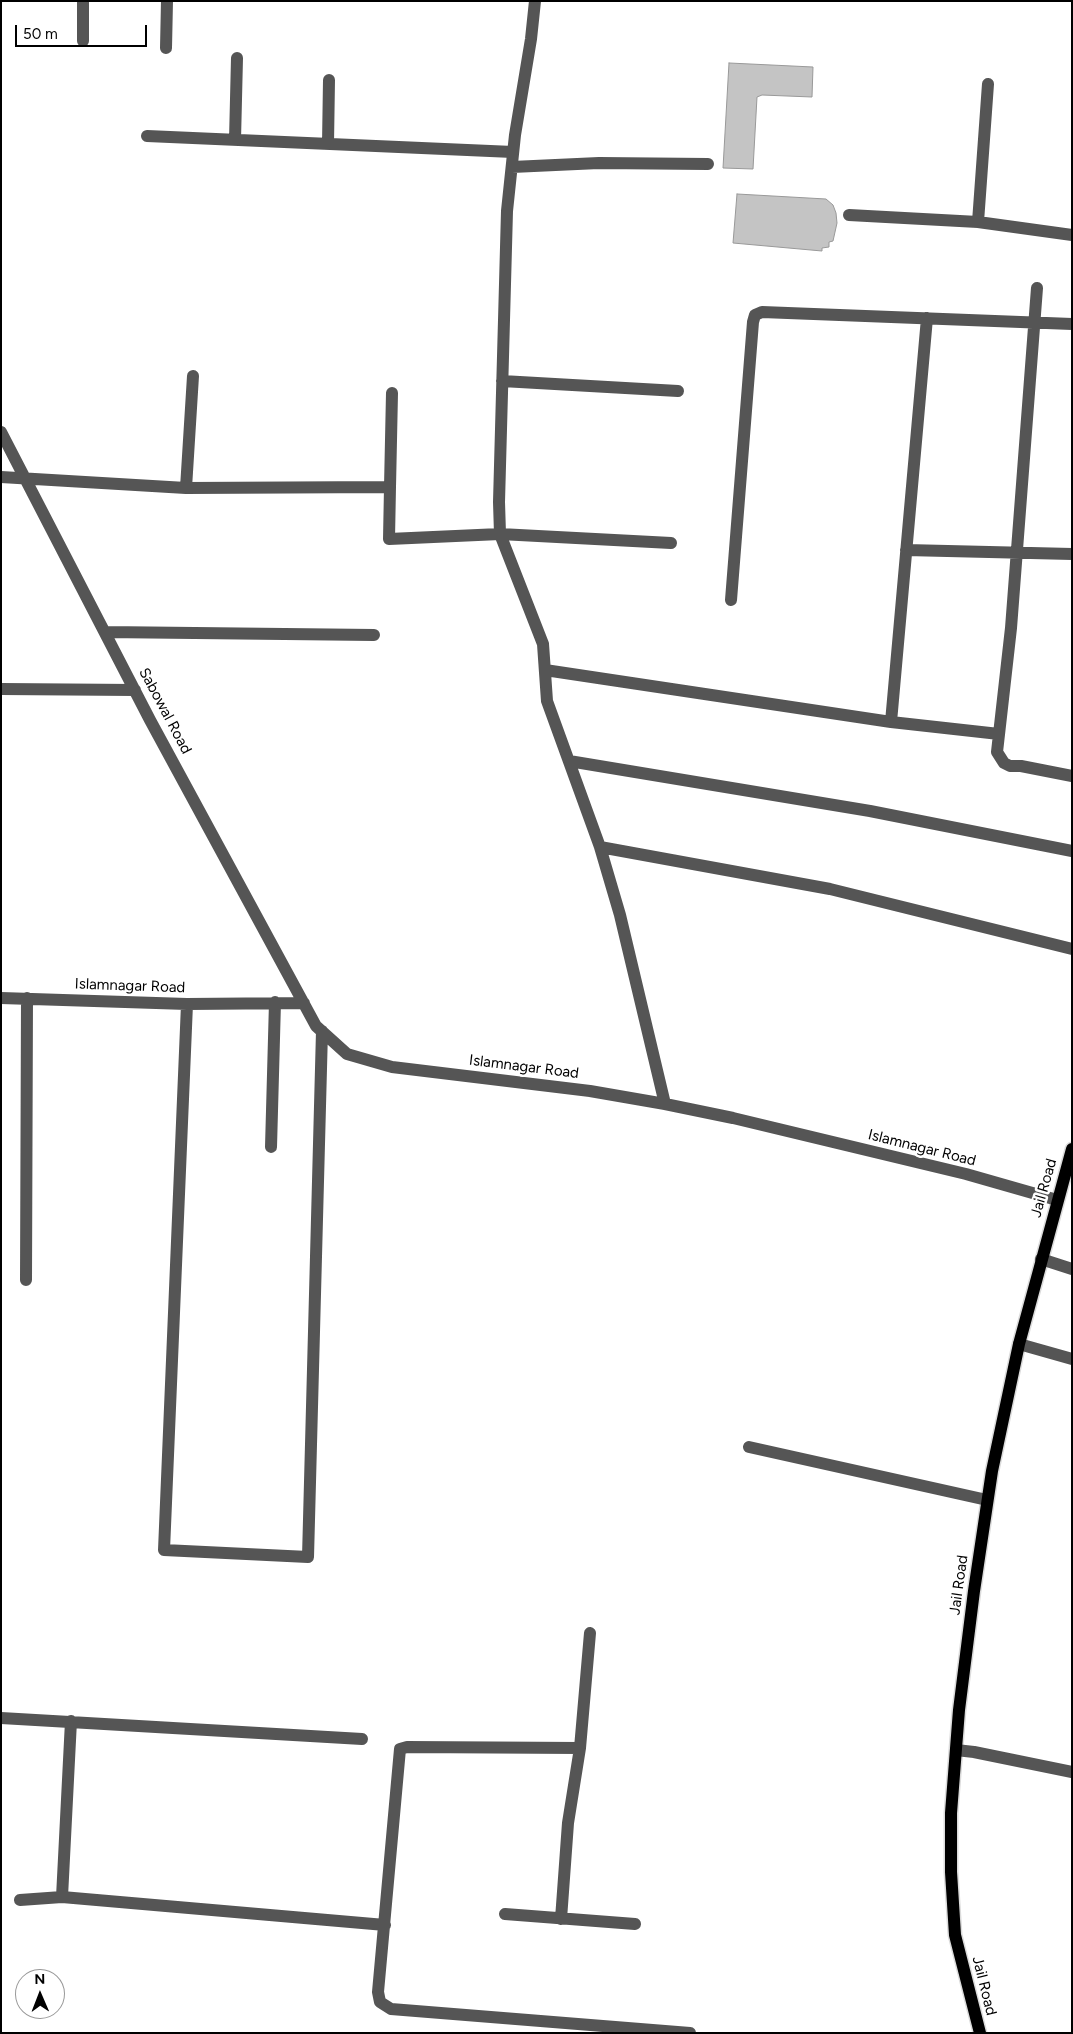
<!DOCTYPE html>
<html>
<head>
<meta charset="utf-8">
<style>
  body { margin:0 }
  #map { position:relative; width:1073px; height:2034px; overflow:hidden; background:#fff; font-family:Figtree,sans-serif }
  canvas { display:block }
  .frame { position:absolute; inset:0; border:2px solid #000; pointer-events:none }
  .north { position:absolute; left:15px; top:1969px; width:50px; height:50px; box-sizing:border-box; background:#fff; border:1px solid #999; border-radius:50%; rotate:359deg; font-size:14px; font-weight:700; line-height:20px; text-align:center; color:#000 }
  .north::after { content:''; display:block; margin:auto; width:18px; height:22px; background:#000; clip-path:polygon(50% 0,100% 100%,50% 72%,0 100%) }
  .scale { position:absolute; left:15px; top:25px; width:132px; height:22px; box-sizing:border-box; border:2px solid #000; border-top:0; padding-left:6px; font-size:15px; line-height:18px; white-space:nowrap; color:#000; -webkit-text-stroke:4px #fff; paint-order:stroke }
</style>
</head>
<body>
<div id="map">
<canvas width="1073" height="2034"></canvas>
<div class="frame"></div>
<div class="north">N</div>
<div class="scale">50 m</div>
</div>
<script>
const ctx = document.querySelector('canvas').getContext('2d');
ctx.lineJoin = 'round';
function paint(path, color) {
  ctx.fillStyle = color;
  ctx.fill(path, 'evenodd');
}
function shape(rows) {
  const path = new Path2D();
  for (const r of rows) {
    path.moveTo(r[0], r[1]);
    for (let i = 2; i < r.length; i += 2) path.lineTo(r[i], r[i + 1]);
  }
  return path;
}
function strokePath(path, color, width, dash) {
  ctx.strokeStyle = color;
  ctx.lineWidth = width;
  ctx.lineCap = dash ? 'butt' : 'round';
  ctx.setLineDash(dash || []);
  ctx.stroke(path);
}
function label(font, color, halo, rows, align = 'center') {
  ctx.font = font + ' Figtree,sans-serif';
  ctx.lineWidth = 5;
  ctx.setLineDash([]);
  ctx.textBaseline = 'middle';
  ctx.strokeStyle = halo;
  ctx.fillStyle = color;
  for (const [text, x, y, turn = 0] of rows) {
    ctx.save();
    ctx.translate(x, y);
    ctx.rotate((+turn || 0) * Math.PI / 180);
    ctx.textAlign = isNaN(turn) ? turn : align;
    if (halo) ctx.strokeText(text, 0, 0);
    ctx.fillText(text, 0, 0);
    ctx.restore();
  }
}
const building = shape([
  [729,63,813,67,812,97,762,95,757,97,753,169,723,168,729,63],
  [737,194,826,199,833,205,836,213,837,223,833,241,829,242,829,247,822,248,822,251,733,243,737,194]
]);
paint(building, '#c4c4c4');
strokePath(building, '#999', 1);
const major = shape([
  [980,2033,955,1935,951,1872,951,1813,959,1710,974,1591,992,1471,1019,1344,1072,1149]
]);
strokePath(major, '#dbdbdb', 15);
strokePath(shape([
  [83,1,83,41],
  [535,1,531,39,515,135,507,211,499,502,500,534,543,644,547,701,600,847,620,915,665,1104],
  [166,48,167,1],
  [147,136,513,152],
  [235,140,237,58],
  [328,144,329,80],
  [512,167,599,163,708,164],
  [849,215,978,222,1072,235],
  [978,222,988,84],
  [1037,288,1011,628,997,752,1004,763,1010,766,1021,766,1072,776],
  [502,381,678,391],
  [1,432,150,720,316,1026,347,1054,392,1067,590,1091,665,1104,733,1118,966,1174,1057,1200],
  [1,477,186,488,193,376],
  [390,487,389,539,500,534,671,543],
  [186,488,390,487,392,393],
  [906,550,1072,554],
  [731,600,753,322,755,315,762,312,1072,324],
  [105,632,374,635],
  [545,670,891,722,999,734],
  [1,689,135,690],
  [891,722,927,318],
  [569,761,870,811,1072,851],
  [600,847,830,889,1072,949],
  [1,998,187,1004,304,1003],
  [187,1004,164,1550,308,1557,322,1031],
  [271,1147,275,1002],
  [1041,1259,1072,1269],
  [26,1280,27,998],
  [1019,1344,1072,1359],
  [749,1447,987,1500],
  [1,1718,362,1739],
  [580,1748,407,1747,400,1749,378,1992,380,2002,391,2009,690,2033],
  [956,1750,974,1752,1072,1772],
  [62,1897,71,1721],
  [20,1900,62,1897,385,1925],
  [505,1914,635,1924],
  [561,1919,568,1823,580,1748,590,1633]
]), '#555', 12);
strokePath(major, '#000', 12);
label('15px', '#000', '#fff', [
  ["Sabowal Road",165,711,62],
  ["Islamnagar Road",130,986,2],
  ["Islamnagar Road",524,1067,7],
  ["Islamnagar Road",922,1148,14],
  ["Jail Road",1044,1188,-74],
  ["Jail Road",959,1585,-82],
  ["Jail Road",984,1986,76]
]);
</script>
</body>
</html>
